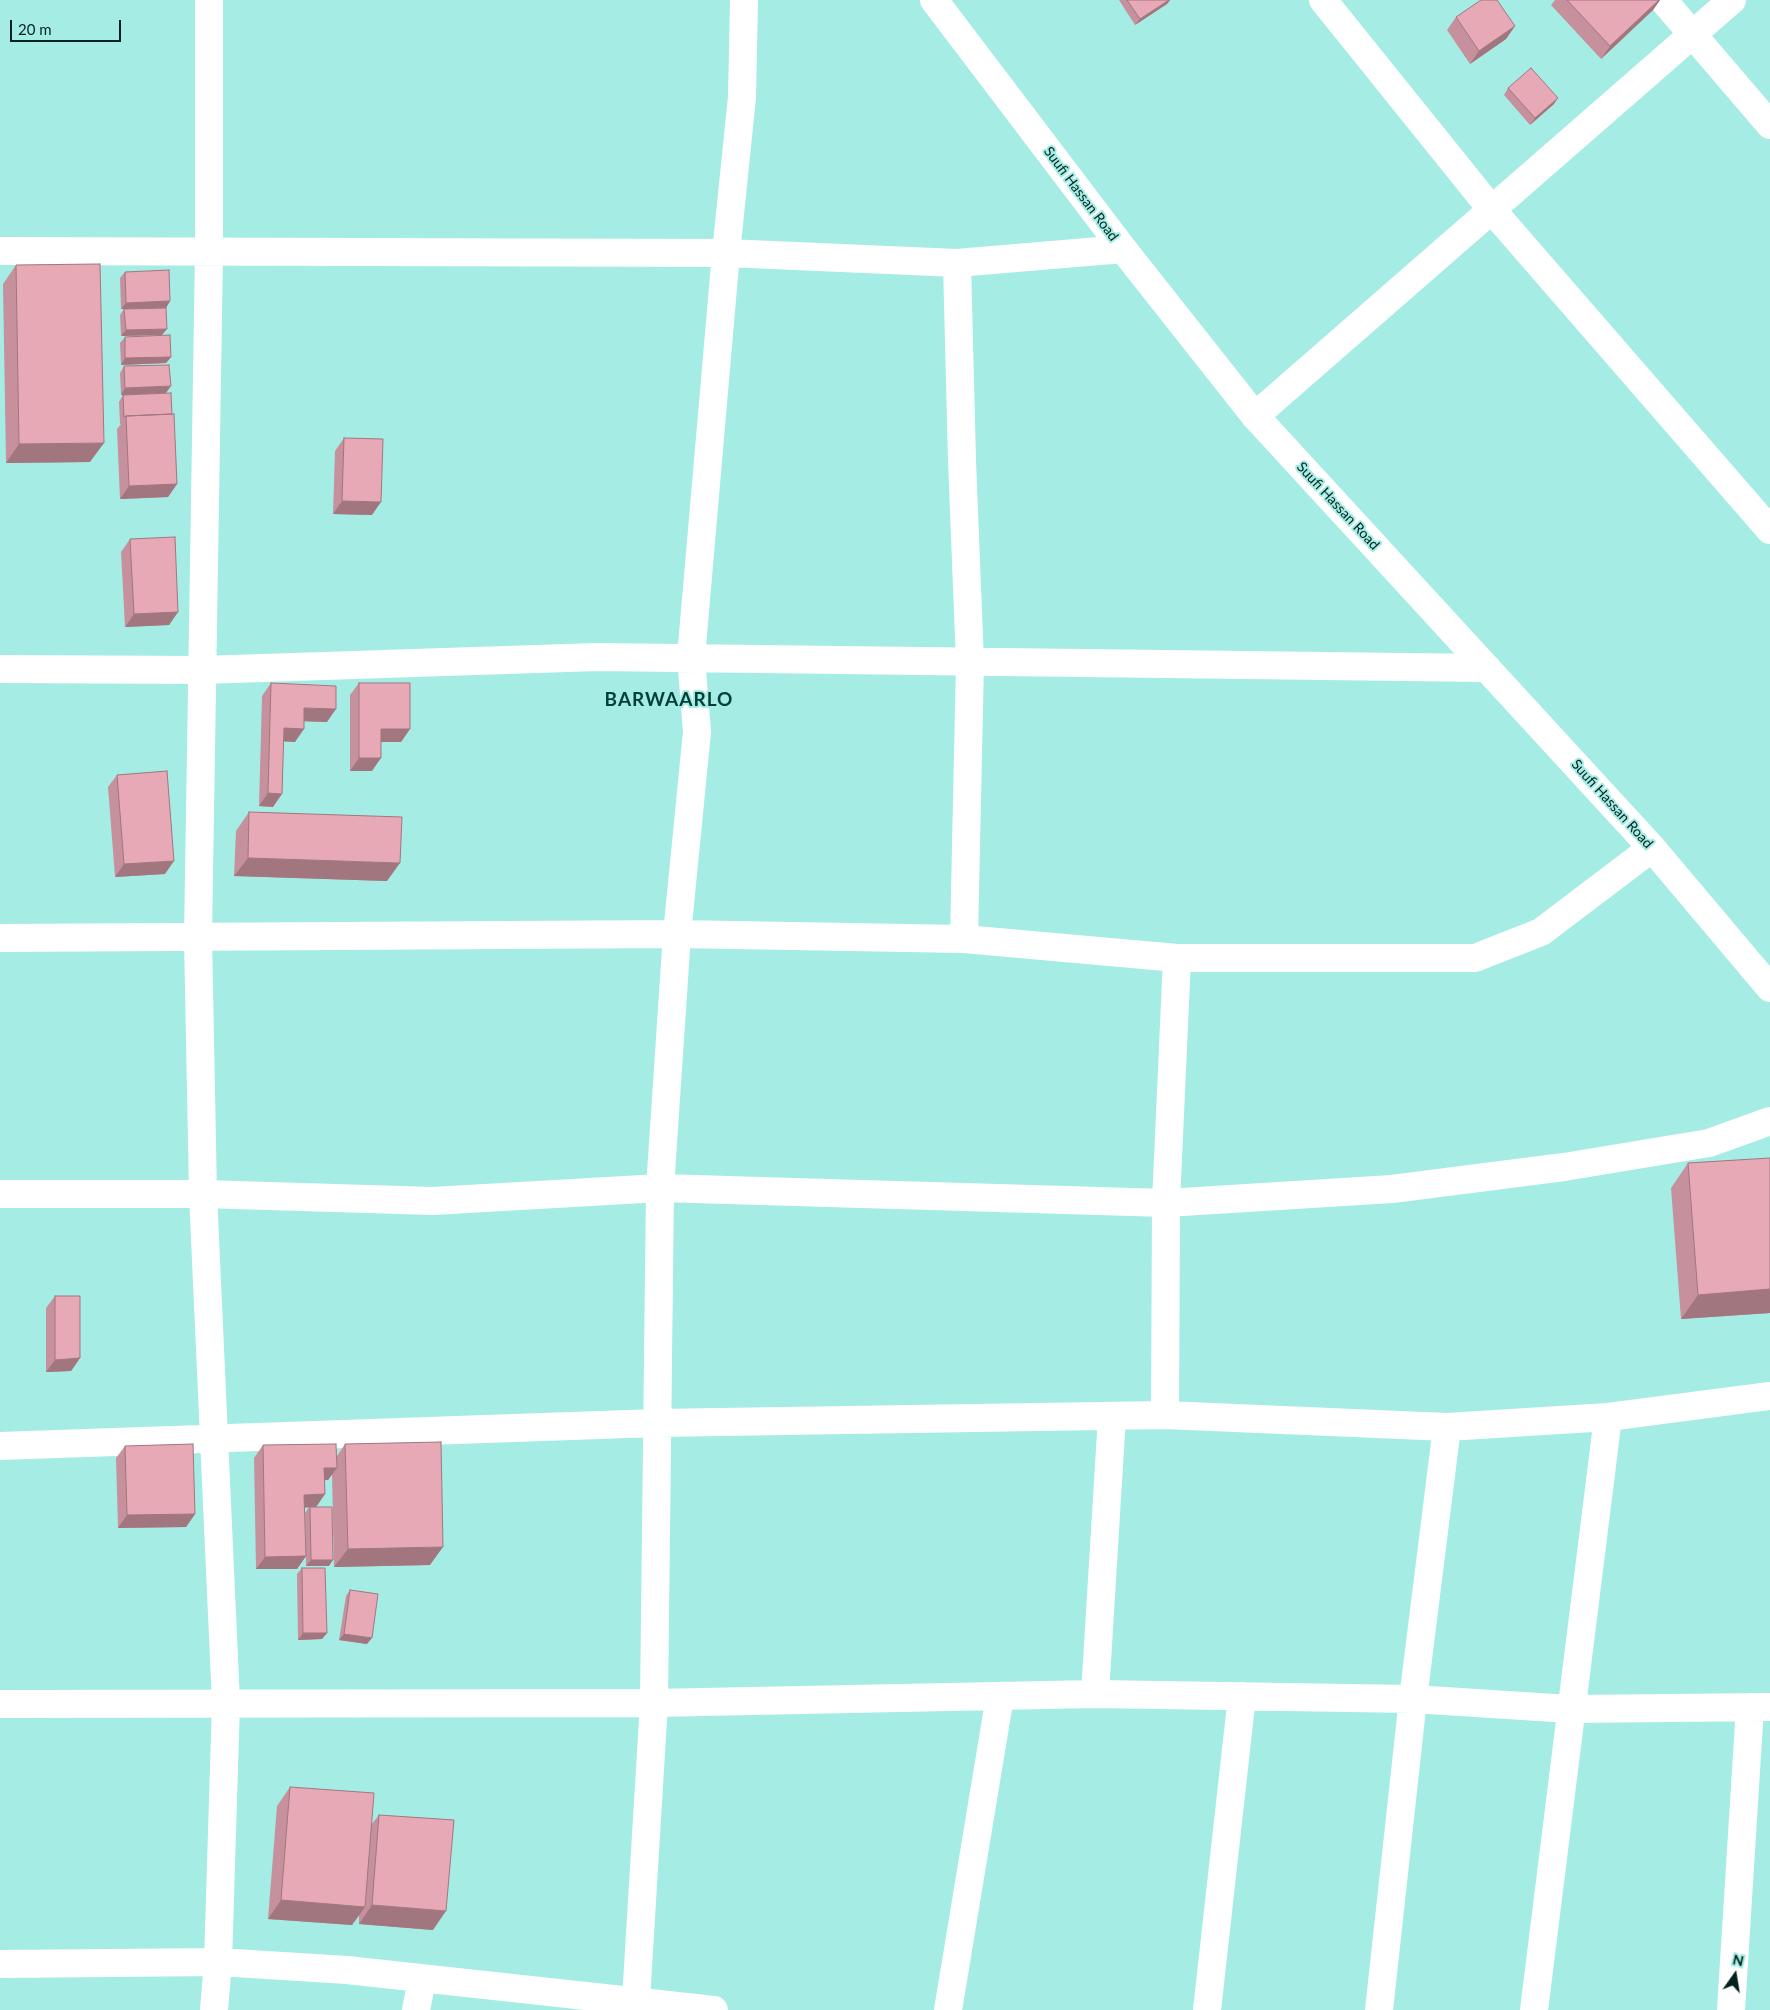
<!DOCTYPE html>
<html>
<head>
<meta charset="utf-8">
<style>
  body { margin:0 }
  #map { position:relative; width:1770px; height:2010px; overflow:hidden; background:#a5ede4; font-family:Lato,sans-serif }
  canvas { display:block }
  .north { position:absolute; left:1710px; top:1950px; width:50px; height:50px; -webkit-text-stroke:4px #a5ede4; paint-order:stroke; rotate:13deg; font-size:14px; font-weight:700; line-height:20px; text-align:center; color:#03221f }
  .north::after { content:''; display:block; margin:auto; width:18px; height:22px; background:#03221f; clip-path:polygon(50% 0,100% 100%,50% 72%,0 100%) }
  .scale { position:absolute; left:10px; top:20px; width:111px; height:22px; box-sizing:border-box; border:2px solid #03221f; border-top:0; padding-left:6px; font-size:15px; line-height:18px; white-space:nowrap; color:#03221f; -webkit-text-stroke:4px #a5ede4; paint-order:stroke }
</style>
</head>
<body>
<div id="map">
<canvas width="1770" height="2010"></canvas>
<div class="north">N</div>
<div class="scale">20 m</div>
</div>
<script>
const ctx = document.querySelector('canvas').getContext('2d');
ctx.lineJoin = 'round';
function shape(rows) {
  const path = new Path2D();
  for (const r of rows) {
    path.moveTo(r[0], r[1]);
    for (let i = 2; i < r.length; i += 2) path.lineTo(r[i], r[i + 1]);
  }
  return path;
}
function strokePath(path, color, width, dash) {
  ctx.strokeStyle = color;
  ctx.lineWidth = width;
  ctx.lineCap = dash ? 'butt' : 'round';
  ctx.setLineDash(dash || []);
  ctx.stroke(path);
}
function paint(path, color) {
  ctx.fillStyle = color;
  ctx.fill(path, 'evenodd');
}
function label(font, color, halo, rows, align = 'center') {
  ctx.font = font + ' Lato,sans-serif';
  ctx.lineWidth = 4;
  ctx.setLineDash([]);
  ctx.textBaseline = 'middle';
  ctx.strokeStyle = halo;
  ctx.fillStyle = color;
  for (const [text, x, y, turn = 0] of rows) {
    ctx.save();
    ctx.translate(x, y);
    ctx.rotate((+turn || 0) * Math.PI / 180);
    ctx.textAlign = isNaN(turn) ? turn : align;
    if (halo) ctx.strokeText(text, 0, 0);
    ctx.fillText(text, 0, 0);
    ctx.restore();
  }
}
strokePath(shape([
  [209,0,209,252,198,937,203,1194,226,1703,218,1962,214,2010],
  [1323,0,1492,210,1770,530],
  [1663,0,1770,125],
  [0,251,726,253,957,263,1123,249],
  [957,263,962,461,970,662,964,939],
  [1255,416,1732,0],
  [0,669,202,670,597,657,1487,668],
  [0,938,677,934,964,939,1177,958,1475,958,1541,932,1652,848],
  [0,1194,203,1194,433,1201,660,1188,1166,1203,1392,1189,1564,1167,1709,1143,1770,1121],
  [1165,1415,1166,1203,1177,958],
  [0,1446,657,1423,1165,1415,1447,1427,1608,1417,1770,1396],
  [1095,1694,1112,1416],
  [0,1704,654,1703,1095,1694,1413,1699,1570,1709,1770,1707],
  [0,1964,218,1962,347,1970,714,2010],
  [636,2000,654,1703,660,1188,677,934,697,732,691,657,726,253,742,97,744,0],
  [416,2010,422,1980],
  [948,2010,1000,1696],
  [1207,2010,1242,1696],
  [1379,2010,1413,1699,1447,1427],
  [1534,2010,1608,1417],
  [1731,2010,1750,1707]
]), '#fff', 28);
strokePath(shape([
  [934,0,1123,249,1255,416,1652,848,1770,988]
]), '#fff', 28);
paint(shape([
  [1119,0,1170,0,1167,4,1135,25],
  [1555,0,1660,0,1653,10,1601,59,1551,5],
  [1456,17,1515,26,1506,39,1470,64,1447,30],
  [1508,88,1554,104,1530,125,1504,95],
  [16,265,90,462,6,463,3,284],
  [125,272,170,301,166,308,162,335,121,336,120,315,124,309,121,309,120,278],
  [125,337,171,357,166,363,121,365,120,343],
  [124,366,166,393,121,395,120,373],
  [123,395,172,414,177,484,168,497,120,499,117,429,121,424,120,424,119,402],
  [344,438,372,515,333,514,335,451],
  [130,539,178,612,169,625,125,627,121,552],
  [271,683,327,722,304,721,295,742,283,741,273,807,259,806,262,696],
  [359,683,410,729,401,742,381,742,372,771,350,771,350,695],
  [117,775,165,874,115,877,108,787],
  [249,812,387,881,234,876,236,831],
  [1688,1163,1770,1313,1681,1319,1671,1188],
  [55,1296,80,1358,71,1371,46,1372,46,1308],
  [345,1444,430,1565,334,1567,332,1474,328,1480,325,1480,325,1494,316,1507,329,1566,306,1566,305,1513,309,1507,304,1508,306,1556,297,1569,256,1569,254,1458,263,1445,337,1456],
  [125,1446,195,1514,186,1527,118,1528,116,1458],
  [302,1568,327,1633,322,1639,298,1640,297,1574],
  [350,1590,367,1644,339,1640,346,1596],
  [290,1787,371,1825,379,1815,433,1930,359,1924,359,1915,352,1925,268,1919,277,1806]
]), '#c6919c');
paint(shape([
  [1169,0,1170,0,1167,4,1135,25,1140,19],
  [1659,0,1660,0,1653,10,1601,59,1610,46],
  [1515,26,1506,39,1470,64,1479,51],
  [1558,98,1554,104,1530,125,1535,118],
  [170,301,166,308,121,309,126,303],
  [167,329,162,335,121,336,126,330],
  [171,357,166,363,121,365,125,358],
  [171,386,166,393,121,395,125,388],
  [104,443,90,462,6,463,19,444],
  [177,484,168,497,120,499,129,486],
  [342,501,381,502,372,515,333,514],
  [178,612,169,625,125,627,134,614],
  [304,708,336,709,327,722,295,721],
  [284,728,304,729,295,742,275,741],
  [381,729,410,729,401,742,372,742],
  [359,758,381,758,372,771,350,771],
  [268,793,282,794,273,807,259,806],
  [248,858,400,863,387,881,234,876],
  [174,861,165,874,115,877,124,864],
  [1770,1289,1770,1313,1681,1319,1698,1295],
  [80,1358,71,1371,46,1372,55,1360],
  [324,1468,337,1468,328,1480,315,1481],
  [325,1494,316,1507,295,1508,304,1495],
  [195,1514,186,1527,118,1528,127,1515],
  [443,1547,430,1565,334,1567,348,1549],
  [306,1556,297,1569,256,1569,265,1557],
  [311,1560,333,1560,329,1566,306,1566],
  [303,1633,327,1633,322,1639,298,1640],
  [344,1634,372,1638,367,1644,339,1640],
  [281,1900,365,1907,352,1925,268,1919],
  [372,1905,446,1911,433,1930,359,1924]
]), '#a1767f');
const building = shape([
  [1127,0,1169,0,1140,19,1127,0],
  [1481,0,1497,0,1515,26,1479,51,1456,17,1481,0],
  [1567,0,1659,0,1610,46,1567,0],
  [1531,68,1558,98,1535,118,1508,88,1531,68],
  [100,264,104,443,19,444,16,265,100,264],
  [169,270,170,301,126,303,125,272,169,270],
  [166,308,167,329,126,330,124,309,166,308],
  [170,335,171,357,125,358,125,337,170,335],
  [169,365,171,386,125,388,124,366,169,365],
  [171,393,172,414,126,416,124,417,123,395,171,393],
  [174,414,177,484,129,486,126,416,174,414],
  [344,438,383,439,381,502,342,501,344,438],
  [175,537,178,612,134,614,130,539,175,537],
  [271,683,336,686,336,709,304,708,304,729,284,728,282,794,268,793,271,683],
  [359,683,410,683,410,729,381,729,381,758,359,758,359,683],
  [167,771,174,861,124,864,117,775,167,771],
  [249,812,402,817,400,863,248,858,249,812],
  [1770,1158,1770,1289,1698,1295,1688,1163,1770,1158],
  [55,1296,80,1296,80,1358,55,1360,55,1296],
  [441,1442,443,1547,348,1549,345,1444,441,1442],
  [193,1444,195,1514,127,1515,125,1446,193,1444],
  [336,1444,337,1468,324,1468,325,1494,304,1495,306,1556,265,1557,263,1445,336,1444],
  [310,1507,332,1507,333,1560,311,1560,310,1507],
  [302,1568,325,1568,327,1633,303,1633,302,1568],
  [350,1590,378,1594,372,1638,344,1634,350,1590],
  [290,1787,374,1793,365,1907,281,1900,290,1787],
  [379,1815,454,1820,446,1911,372,1905,379,1815]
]);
paint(building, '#e6a9b5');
strokePath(building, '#a1767f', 1);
label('14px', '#03221f', '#a5ede4', [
  ["Suufi Hassan Road",1081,194,53],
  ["Suufi Hassan Road",1338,506,47],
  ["Suufi Hassan Road",1612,804,48]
]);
ctx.letterSpacing = '1px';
label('bold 19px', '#003f39', '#a5ede4', [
  ["BARWAARLO",669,700]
]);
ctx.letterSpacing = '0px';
</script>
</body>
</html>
